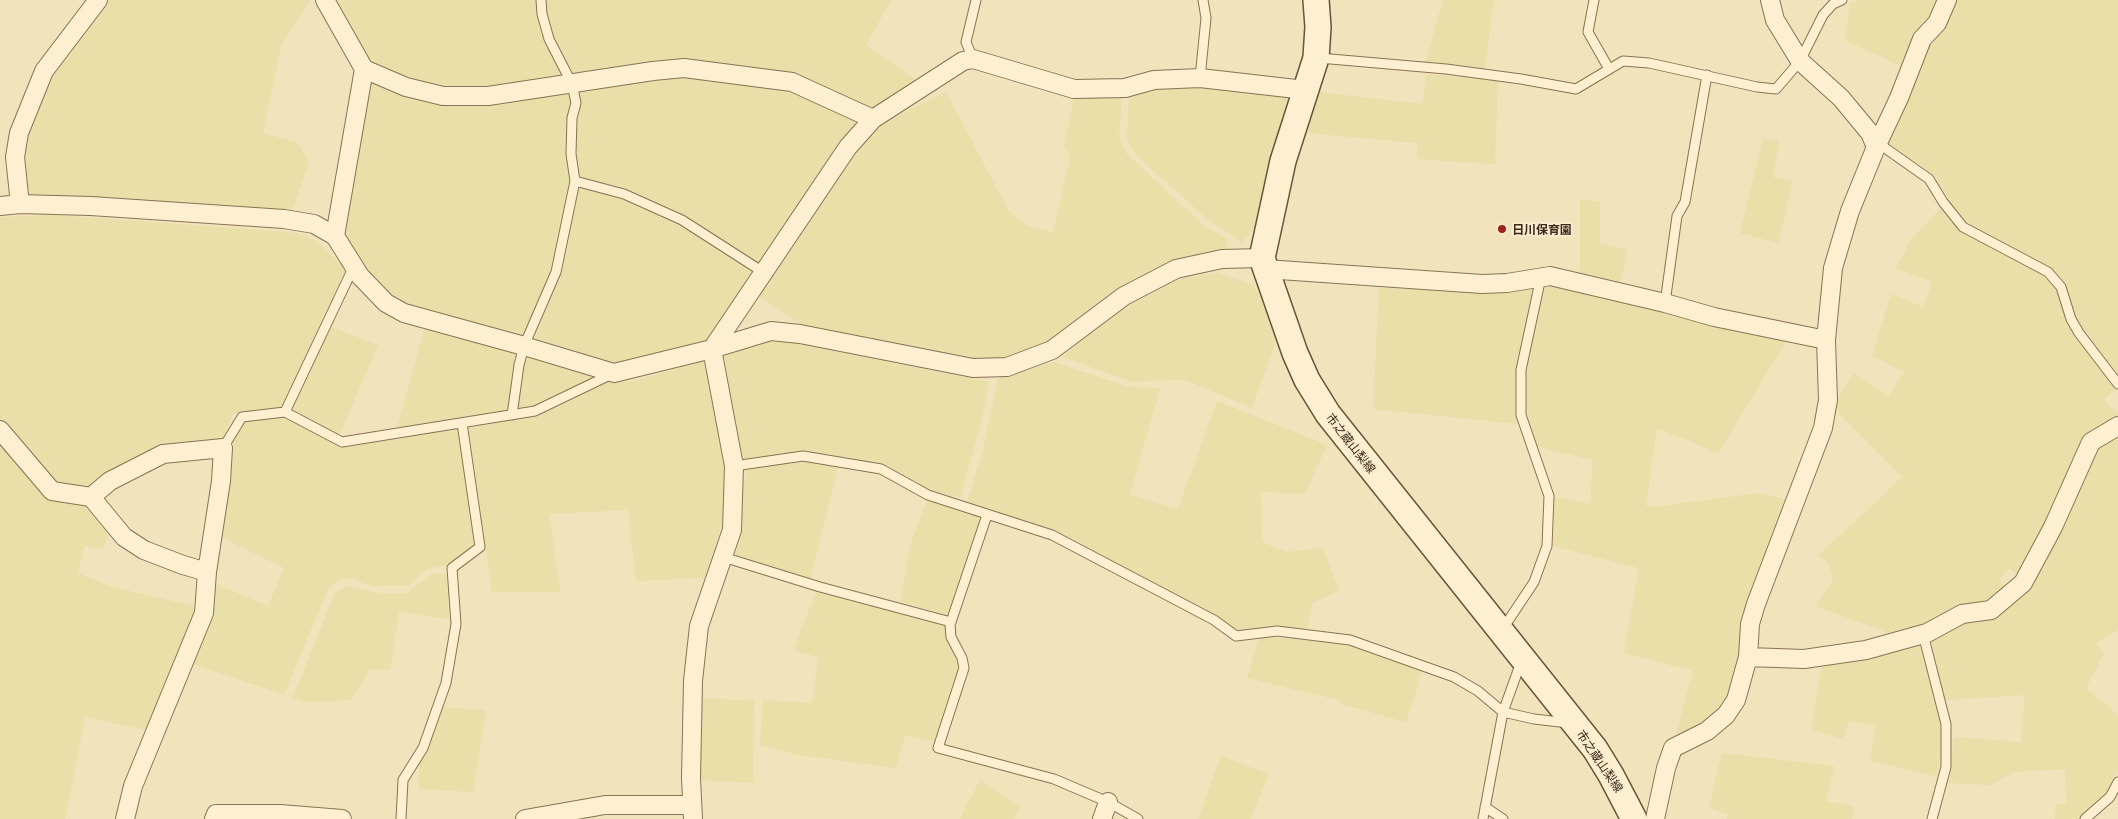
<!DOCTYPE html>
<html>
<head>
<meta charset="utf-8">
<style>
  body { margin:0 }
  canvas { display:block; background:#f1e3bc }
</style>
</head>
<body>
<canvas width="2118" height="819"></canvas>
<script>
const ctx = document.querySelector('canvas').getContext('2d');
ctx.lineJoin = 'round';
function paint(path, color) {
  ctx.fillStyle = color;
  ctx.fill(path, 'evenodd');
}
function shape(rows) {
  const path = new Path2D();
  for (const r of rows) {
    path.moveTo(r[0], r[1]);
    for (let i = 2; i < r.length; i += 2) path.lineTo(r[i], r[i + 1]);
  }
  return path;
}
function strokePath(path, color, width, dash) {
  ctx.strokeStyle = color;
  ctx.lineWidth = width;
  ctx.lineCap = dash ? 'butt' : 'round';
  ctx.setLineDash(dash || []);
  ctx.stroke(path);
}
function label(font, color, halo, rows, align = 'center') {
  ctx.font = font + ' Georgia,"Noto Sans JP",serif';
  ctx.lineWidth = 4;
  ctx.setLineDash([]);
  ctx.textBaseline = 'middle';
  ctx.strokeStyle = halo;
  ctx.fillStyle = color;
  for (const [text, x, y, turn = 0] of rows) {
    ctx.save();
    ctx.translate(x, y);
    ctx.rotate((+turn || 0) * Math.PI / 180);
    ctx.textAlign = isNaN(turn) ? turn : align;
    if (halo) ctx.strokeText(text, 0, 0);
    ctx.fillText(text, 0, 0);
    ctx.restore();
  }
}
paint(shape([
  [103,0,310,0,281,45,263,133,298,143,309,162,291,215,29,197,22,165,33,123,46,86],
  [333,0,536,0,536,11,545,40,565,80,493,92,452,90,384,73,362,56],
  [545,0,891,0,866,45,917,81,872,112,797,76,575,77,553,40,546,12],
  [1443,0,1494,0,1485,68,1425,63],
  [1861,0,1943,0,1905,68,1845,40,1850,3],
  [1954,0,2118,0,2118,377,2074,320,2066,288,2053,270,1969,226,1955,211,1934,174,1886,141,1924,55],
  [1427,74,1498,80,1495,164,1417,159,1417,143,1308,133,1317,92,1422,104],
  [653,75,704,76,788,86,859,118,760,264,671,211,626,192,579,177,574,152,577,89],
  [369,78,416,99,466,106,500,105,571,92,566,145,571,174,570,185,553,266,523,339,408,307,382,294,340,234],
  [1190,81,1292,97,1256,225,1243,243,1207,219,1134,153,1127,138,1129,92],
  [946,92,1008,210,1026,225,1053,233,1070,157,1064,146,1075,94,1122,97,1119,138,1126,153,1203,225,1227,239,1227,254,1162,266,1103,298,1048,344,1007,358,978,362,801,325,757,295,854,149,879,125],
  [1763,138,1779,142,1773,177,1792,182,1779,243,1740,233],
  [577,185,618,197,678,223,753,270,711,340,642,361,614,363,534,340,559,279],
  [1580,199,1600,202,1600,244,1627,249,1621,282,1580,273],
  [1942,207,1960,228,2038,270,2057,289,2084,345,2116,388,2104,400,2118,413,2118,419,2086,439,2022,578,2009,568,1999,580,2008,591,1989,607,1900,637,1815,606,1833,580,1829,565,1819,555,1902,477,1840,415,1835,404,1853,373,1889,396,1904,372,1872,356,1891,294,1923,307,1932,282,1896,268,1911,240],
  [54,215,289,232,304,235,320,244,346,269,281,409,233,414,222,440,88,490,60,487,0,422,0,217],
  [1217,273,1253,285,1264,302,1278,335,1252,408,1185,380,1130,381,1062,357,1100,324,1140,296,1177,279],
  [1544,284,1634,300,1787,340,1718,453,1657,428,1646,506,1661,506,1759,493,1787,500,1735,691,1721,715,1693,732,1676,733,1693,671,1624,653,1639,568,1553,546,1554,497,1590,504,1593,460,1535,446,1525,415,1524,371],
  [1534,287,1516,367,1517,424,1373,409,1379,288,1507,293],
  [331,327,378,345,339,436,290,411],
  [425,327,518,354,508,414,396,431],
  [773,339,989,382,981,423,960,498,927,489,888,466,804,451,739,460,719,354],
  [526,354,600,377,534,407,516,410],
  [706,360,725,462,722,524,705,578,636,581,628,510,549,514,560,592,492,592,468,428,543,414,611,380,634,381],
  [1054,362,1129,387,1160,388,1130,495,1178,509,1217,401,1327,445,1305,494,1261,492,1262,542,1287,552,1323,548,1339,591,1312,603,1307,630,1278,628,1238,631,1222,620,1075,541,967,502,983,451,998,378],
  [285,412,346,447,460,427,476,545,451,565,429,568,409,585,372,586,351,579,343,579,329,586,284,695,189,663,211,582,268,606,284,568,217,535,230,448,243,422],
  [2118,433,2118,630,2096,643,2104,654,2086,688,2118,715,2118,770,2109,789,2084,819,2055,819,2056,804,2066,804,2065,769,2014,772,1990,785,1949,783,1954,737,2021,742,2025,695,1945,700,1931,640,1964,619,1993,619,2034,578,2094,447],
  [0,438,48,496,82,499,111,530,102,549,84,546,78,573,110,586,201,608,151,731,85,717,65,819,0,819],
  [803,460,838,466,810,581,735,556,746,468],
  [928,499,982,518,949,615,901,602,910,545],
  [431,574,446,574,449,619,399,612,390,670,370,669,351,700,306,702,293,698,335,592,347,586,384,594,407,593],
  [817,590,946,624,948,644,958,655,961,664,935,742,905,735,896,768,798,755,760,745,763,700,812,703,818,657,793,650],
  [1259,637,1338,641,1423,669,1406,722,1341,704,1342,701,1247,678],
  [1919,643,1942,723,1941,757,1936,776,1870,761,1876,726,1849,721,1844,739,1811,730,1822,663],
  [701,698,754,701,753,783,700,780],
  [442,707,486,710,473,792,419,789,419,765],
  [1722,753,1834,766,1826,801,1854,807,1852,819,1727,819,1728,814,1709,808],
  [1221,756,1269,774,1250,819,1198,819],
  [980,780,1020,807,1014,819,960,819]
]), '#e8dfa9');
const lane = shape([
  [1594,0,1588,32,1609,69],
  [1319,58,1446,69,1521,79,1576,89,1623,61,1649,63,1757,87,1776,89,1800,61,1823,15,1833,4,1842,0],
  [973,59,966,42,976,0],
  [1200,78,1206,18,1203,0],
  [1878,143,1929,179,1943,202,1963,227,2048,272,2061,287,2071,319,2079,333,2118,384],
  [575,181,624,194,682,220,763,272],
  [1665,303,1677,216,1685,202,1707,75],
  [285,412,354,266],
  [512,415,519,365,524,346,556,272,575,181,571,154,572,118,576,103,572,84,549,39,542,14,541,0],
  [223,448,242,417,285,412,342,442,535,411,612,374],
  [734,466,803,456,881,469,928,495,1052,535,1214,620,1236,636,1277,631,1350,640,1454,677,1478,691,1503,712,1534,719,1568,723],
  [987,515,950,625,951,637,962,658,964,668,938,748,1054,779,1108,802,1138,819],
  [723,557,820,587,951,622],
  [1502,630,1534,582,1547,546,1549,496,1521,415,1521,370,1541,277],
  [1923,634,1946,724,1946,767,1932,819],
  [1485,807,1503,819],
  [401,819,403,780,423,748,446,683,456,624,452,568,480,547,462,423],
  [1483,819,1503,712,1521,662],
  [2085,819,2110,797,2118,782]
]);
const street = shape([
  [325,0,364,69,406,87,443,96,488,96,653,71,684,68,792,82,873,119],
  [1876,147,1899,98,1922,39,1937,23,1947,0],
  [20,204,15,157,19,133,44,71,98,0],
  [0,206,20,204,91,206,284,219,314,224,335,236,360,276,386,303,404,313,524,346,614,373,712,349,771,331,800,334,973,368,1007,367,1052,350,1124,296,1176,269,1222,259,1262,258],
  [335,236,364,69],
  [1265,269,1482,284,1507,283,1550,276,1665,303,1714,317,1826,340],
  [0,430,52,491,91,497,110,481,163,454,223,448,221,481,207,572,204,613,133,786,125,819],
  [91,497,124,537,144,550,183,565,207,572],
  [1748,657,1804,659,1866,650,1927,633,1962,614,1991,610,2023,583,2053,527,2091,442,2118,426],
  [214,819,216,814,280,814,342,819],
  [525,819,605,805,692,805],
  [693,819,691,778,693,681,699,626,732,530,734,466,712,349,848,147,873,119,963,61,973,59,1074,89,1125,88,1154,80,1200,78,1305,90],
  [1102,819,1108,802],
  [1655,819,1666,768,1673,748,1707,731,1726,715,1736,700,1748,657,1750,624,1756,604,1823,428,1828,400,1826,340,1833,268,1850,211,1876,147,1870,133,1841,98,1800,61,1775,20,1770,0]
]);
const secondary = shape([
  [1316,0,1318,27,1316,58,1283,161,1262,258,1295,353,1307,380,1328,414,1595,749,1611,775,1634,819]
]);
strokePath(lane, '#8a7254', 11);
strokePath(street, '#8a7254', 20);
strokePath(secondary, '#6c5338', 28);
strokePath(lane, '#fcf0d0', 9);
strokePath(street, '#fcf0d0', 18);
strokePath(secondary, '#fcf0d0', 25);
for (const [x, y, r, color] of [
  [1502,229,5,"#9e211f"]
]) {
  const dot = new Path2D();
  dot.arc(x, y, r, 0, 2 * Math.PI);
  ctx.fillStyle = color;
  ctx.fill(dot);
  strokePath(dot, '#f8eccc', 2);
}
label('bold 12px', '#38291a', '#f8eccc', [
  ["日川保育園",1512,229]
], 'left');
label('12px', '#38291a', '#f8eccc', [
  ["市之蔵山梨線",1351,443,52],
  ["市之蔵山梨線",1600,761,56]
]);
</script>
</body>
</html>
